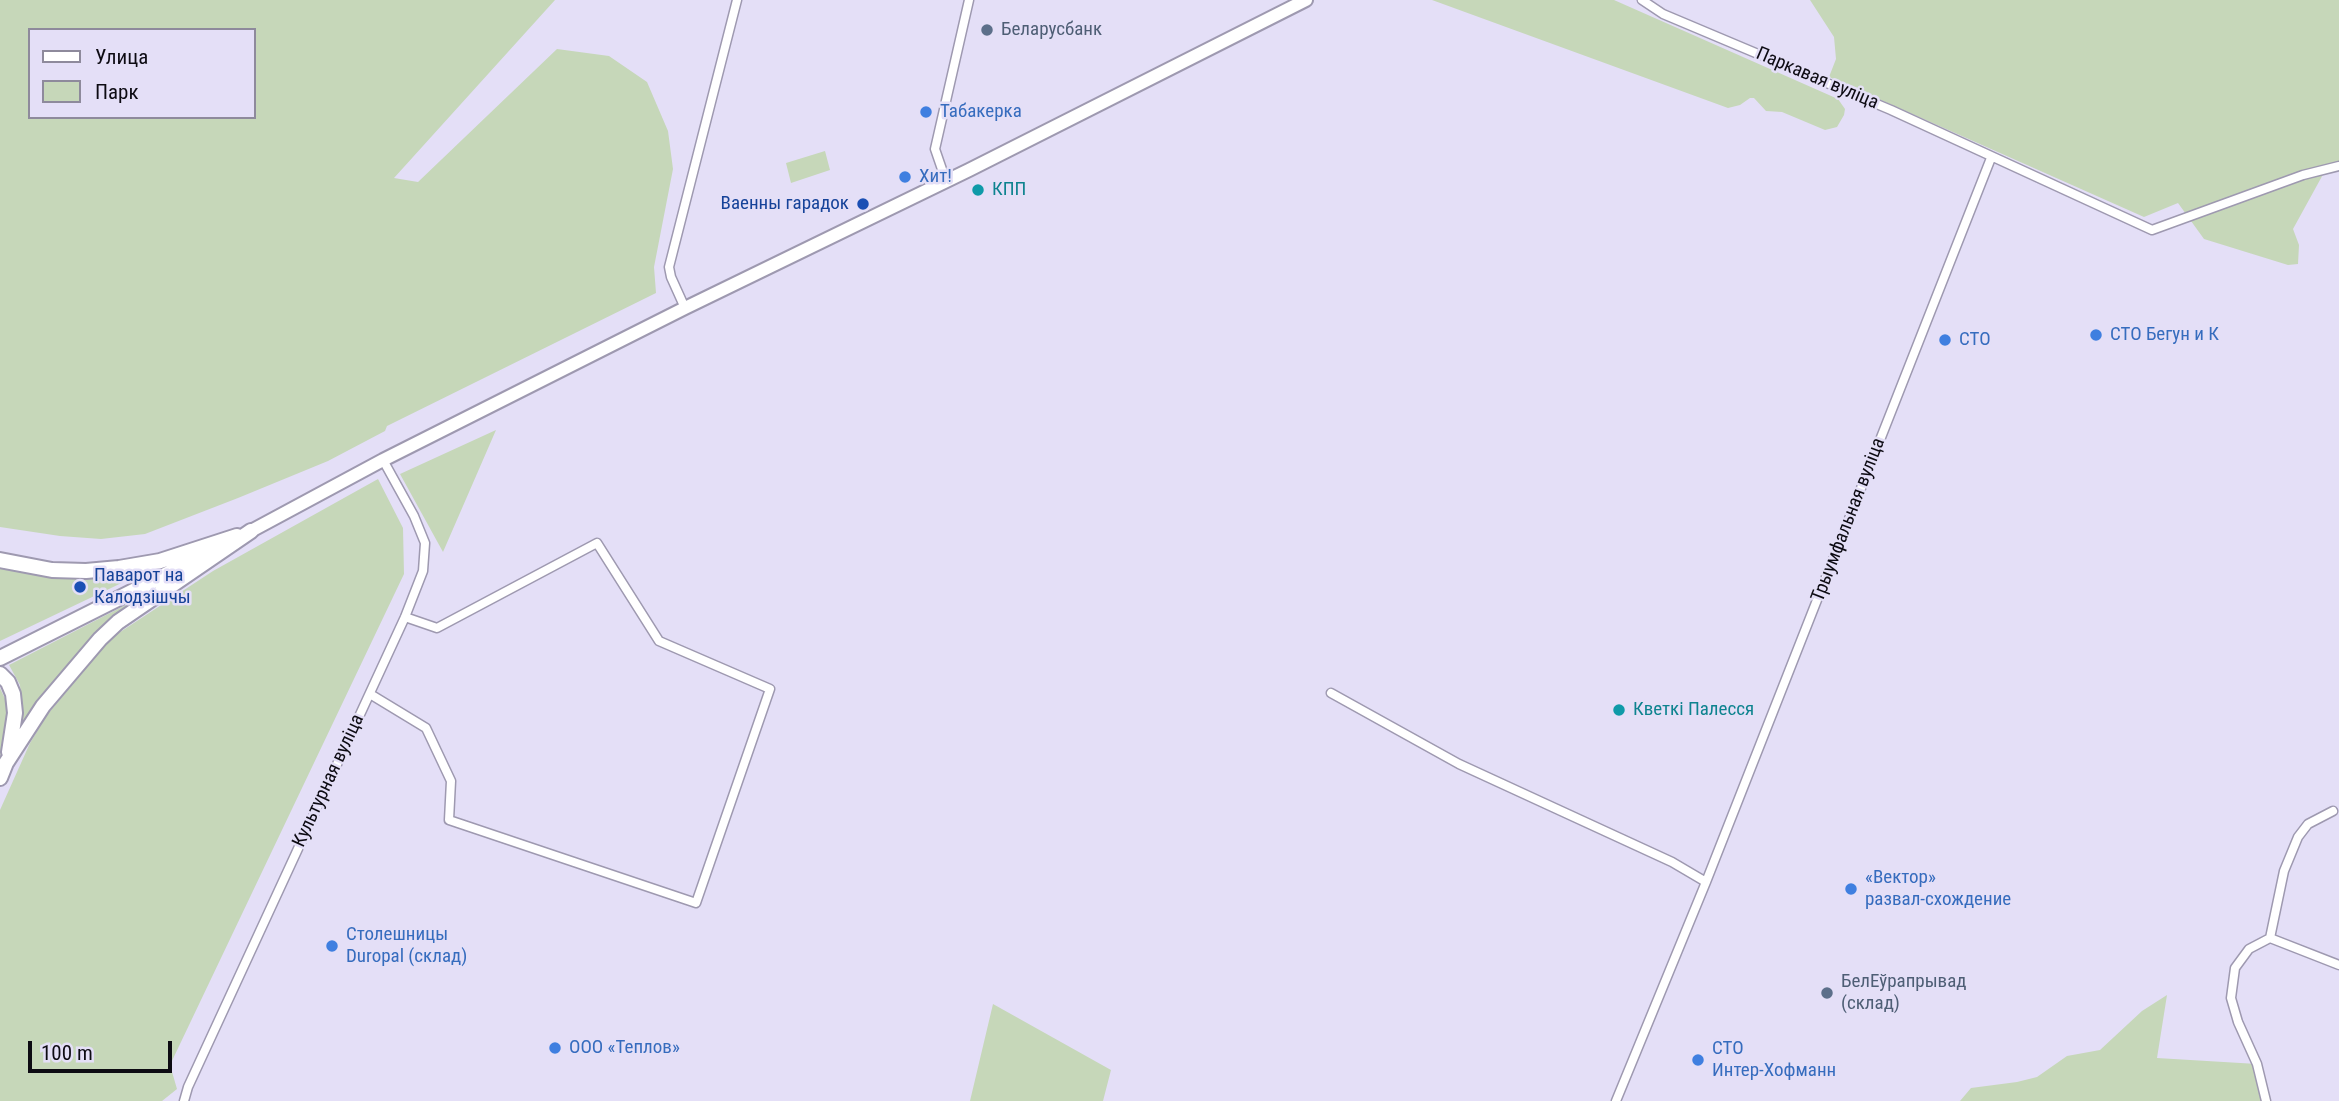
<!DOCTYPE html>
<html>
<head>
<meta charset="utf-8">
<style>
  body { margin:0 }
  #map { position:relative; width:2339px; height:1101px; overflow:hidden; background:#e4dff7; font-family:"Roboto Condensed",sans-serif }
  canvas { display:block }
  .legend { position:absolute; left:28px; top:28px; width:228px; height:91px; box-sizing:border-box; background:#e4dff7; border:2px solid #8e8a9c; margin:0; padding:9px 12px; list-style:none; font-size:21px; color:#0d0b13 }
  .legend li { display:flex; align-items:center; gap:14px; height:35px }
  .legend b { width:35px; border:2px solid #8e8a9c }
  .scale { position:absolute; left:28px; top:1041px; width:144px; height:32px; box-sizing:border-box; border:4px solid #0d0b13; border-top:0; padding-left:9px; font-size:21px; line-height:24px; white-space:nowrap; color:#0d0b13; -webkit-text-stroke:5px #e4dff7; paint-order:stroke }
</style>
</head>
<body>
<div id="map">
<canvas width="2339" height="1101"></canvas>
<ul class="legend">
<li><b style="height:9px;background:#fff"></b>Улица</li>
<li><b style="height:19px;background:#c6d7b9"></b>Парк</li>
</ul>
<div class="scale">100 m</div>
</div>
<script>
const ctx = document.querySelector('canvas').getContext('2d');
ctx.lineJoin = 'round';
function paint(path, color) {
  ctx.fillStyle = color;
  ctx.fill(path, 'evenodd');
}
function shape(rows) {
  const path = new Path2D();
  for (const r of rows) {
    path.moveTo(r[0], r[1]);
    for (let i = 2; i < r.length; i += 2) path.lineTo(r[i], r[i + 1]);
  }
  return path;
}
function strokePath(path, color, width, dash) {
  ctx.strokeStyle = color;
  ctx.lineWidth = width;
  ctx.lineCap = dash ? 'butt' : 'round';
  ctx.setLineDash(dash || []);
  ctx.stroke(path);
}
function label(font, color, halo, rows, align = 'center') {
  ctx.font = font + ' "Roboto Condensed",sans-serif';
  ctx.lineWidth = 5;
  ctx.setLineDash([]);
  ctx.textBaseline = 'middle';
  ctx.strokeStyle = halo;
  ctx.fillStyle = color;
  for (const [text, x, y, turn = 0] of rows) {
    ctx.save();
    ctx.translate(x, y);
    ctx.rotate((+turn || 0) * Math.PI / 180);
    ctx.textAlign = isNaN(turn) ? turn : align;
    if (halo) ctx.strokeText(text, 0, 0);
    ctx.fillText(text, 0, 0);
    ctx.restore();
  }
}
paint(shape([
  [0,0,555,0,394,178,418,182,557,49,609,56,647,82,668,131,673,169,654,267,656,293,387,426,385,431,328,461,238,498,145,534,101,539,60,536,0,527],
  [30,30,254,30,254,117,30,117],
  [1432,0,1614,0,1838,99,1845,109,1844,115,1837,127,1825,130,1782,112,1766,111,1754,98,1750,98,1740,105,1728,108],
  [1810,0,2339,0,2339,163,2326,169,2293,229,2299,245,2298,264,2288,265,2204,239,2178,203,2144,217,1829,77,1836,59,1834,37],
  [825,151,830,170,791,183,786,163],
  [496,430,443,552,400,474],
  [378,479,403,528,404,574,170,1065,177,1089,162,1101,0,1101,0,810,30,743,47,715,111,638,213,571],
  [0,566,72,577,153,568,0,641],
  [147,594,19,733,22,718,20,685,9,665],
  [0,688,7,703,7,715,0,759],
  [2167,995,2157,1058,2257,1064,2266,1101,1960,1101,1971,1088,2017,1082,2037,1077,2067,1056,2100,1050,2142,1011],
  [993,1004,1111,1070,1103,1101,970,1101]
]), '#c6d7b9');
const minor = shape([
  [1642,0,1663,14,1891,110,2152,230,2303,175,2339,166],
  [946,181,935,149,969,0],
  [685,308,671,277,669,267,737,0],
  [1331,693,1459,764,1672,862,1706,882],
  [370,694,426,728,451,781,449,820,696,903,770,689,659,641,597,543,437,628,405,617],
  [2270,938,2284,871,2298,837,2308,824,2333,811],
  [2270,938,2339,965],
  [184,1101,188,1087,405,617,423,571,425,543,414,516,383,460],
  [1616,1101,1706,882,1991,158],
  [2266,1101,2257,1064,2238,1022,2231,998,2235,968,2249,949,2270,938]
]);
const secondary = shape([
  [251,531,383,460,685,308,969,170,1306,0]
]);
const trunk = shape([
  [0,560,52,570,86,571,119,568,160,561,237,536],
  [0,658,203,556],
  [0,674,8,682,13,694,15,713,9,752],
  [0,778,6,763,43,706,100,639,118,622,251,531]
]);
strokePath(minor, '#9e99b0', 11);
strokePath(secondary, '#9e99b0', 16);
strokePath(trunk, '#9e99b0', 18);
strokePath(minor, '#fff', 8);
strokePath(secondary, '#fff', 12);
strokePath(trunk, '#fff', 14);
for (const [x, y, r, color] of [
  [987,30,7,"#5c6f8a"],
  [926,112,7,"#3f7fe0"],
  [905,177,7,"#3f7fe0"],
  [978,190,7,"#0f9aa8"],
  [863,204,7,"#1a4fb4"],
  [2096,335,7,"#3f7fe0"],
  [1945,340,7,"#3f7fe0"],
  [80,587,7,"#1a4fb4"],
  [1619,710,7,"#0f9aa8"],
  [1851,889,7,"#3f7fe0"],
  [332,946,7,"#3f7fe0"],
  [1827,993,7,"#5c6f8a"],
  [555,1048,7,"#3f7fe0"],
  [1698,1060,7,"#3f7fe0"]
]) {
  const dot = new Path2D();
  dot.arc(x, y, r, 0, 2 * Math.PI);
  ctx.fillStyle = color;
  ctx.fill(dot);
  strokePath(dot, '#e4dff7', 2.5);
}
label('19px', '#4e5e75', '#e4dff7', [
  ["Беларусбанк",1001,30],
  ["БелЕўрапрывад",1841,982],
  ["(склад)",1841,1004]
], 'left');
label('19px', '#0d0b13', '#e4dff7', [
  ["Паркавая вуліца",1817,79,23],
  ["Трыумфальная вуліца",1849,520,-69],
  ["Культурная вуліца",329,781,-65]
]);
label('19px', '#366cbe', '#e4dff7', [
  ["Табакерка",940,112],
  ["Хит!",919,177],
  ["СТО Бегун и К",2110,335],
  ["СТО",1959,340],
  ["«Вектор»",1865,878],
  ["развал-схождение",1865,900],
  ["Столешницы",346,935],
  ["Duropal (склад)",346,957],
  ["ООО «Теплов»",569,1048],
  ["СТО",1712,1049],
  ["Интер-Хофманн",1712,1071]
], 'left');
label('19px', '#0d838f', '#e4dff7', [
  ["КПП",992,190],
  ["Кветкі Палесся",1633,710]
], 'left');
label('19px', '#164399', '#e4dff7', [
  ["Ваенны гарадок",849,204],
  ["Паварот на",94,576,"left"],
  ["Калодзішчы",94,598,"left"]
], 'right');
</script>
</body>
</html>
